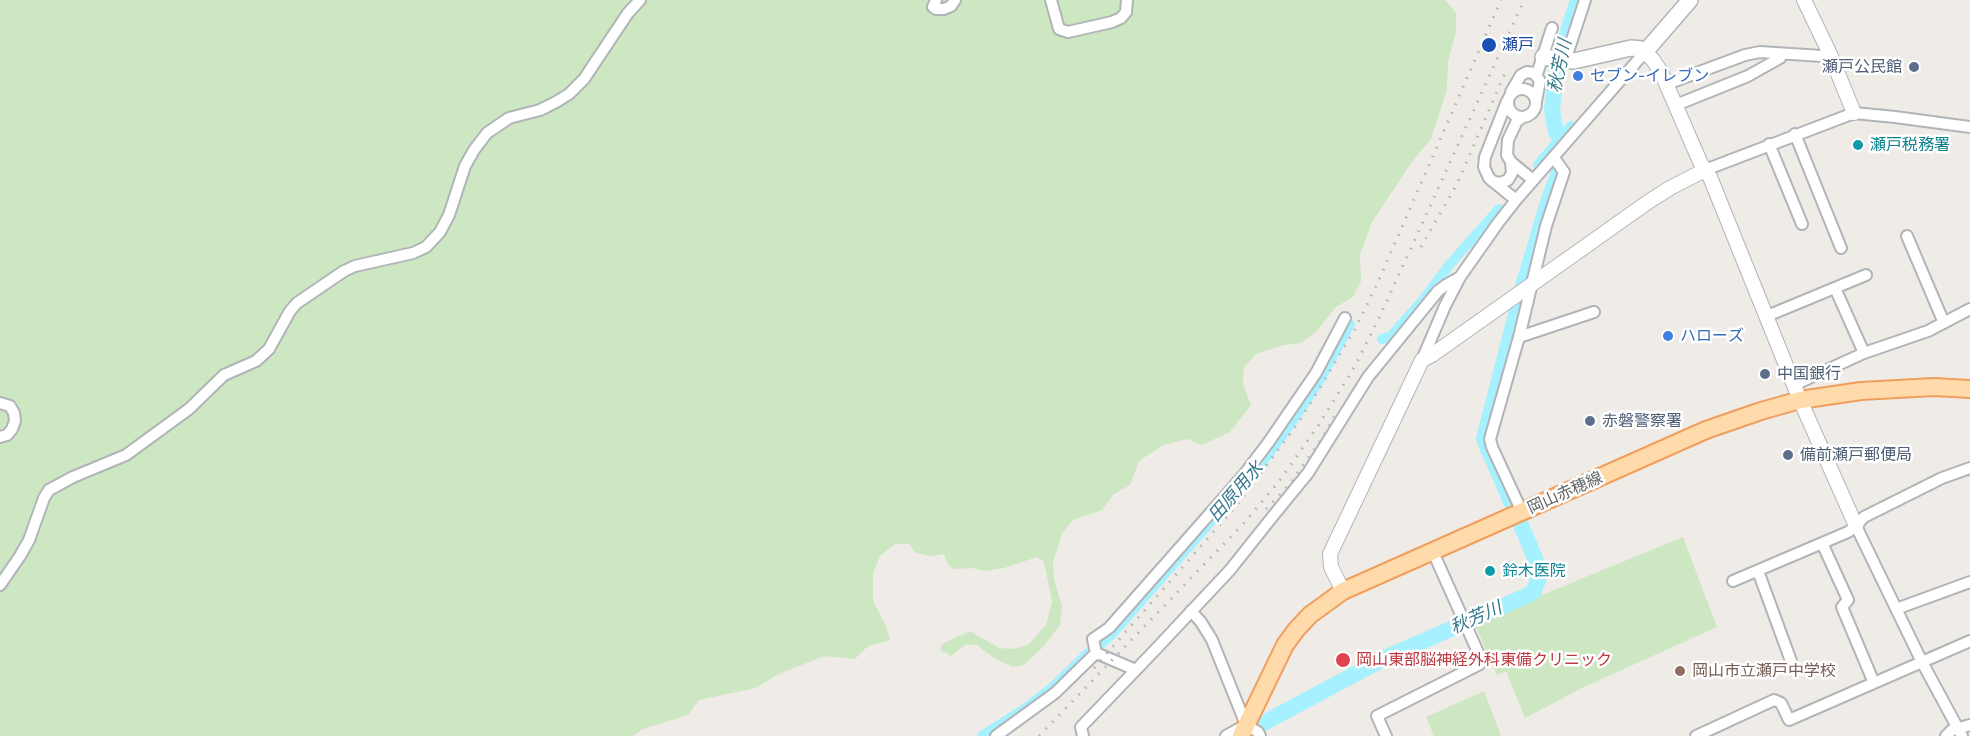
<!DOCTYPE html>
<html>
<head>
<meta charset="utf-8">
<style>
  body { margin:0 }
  canvas { display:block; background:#efebe6 }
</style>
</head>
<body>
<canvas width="1970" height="736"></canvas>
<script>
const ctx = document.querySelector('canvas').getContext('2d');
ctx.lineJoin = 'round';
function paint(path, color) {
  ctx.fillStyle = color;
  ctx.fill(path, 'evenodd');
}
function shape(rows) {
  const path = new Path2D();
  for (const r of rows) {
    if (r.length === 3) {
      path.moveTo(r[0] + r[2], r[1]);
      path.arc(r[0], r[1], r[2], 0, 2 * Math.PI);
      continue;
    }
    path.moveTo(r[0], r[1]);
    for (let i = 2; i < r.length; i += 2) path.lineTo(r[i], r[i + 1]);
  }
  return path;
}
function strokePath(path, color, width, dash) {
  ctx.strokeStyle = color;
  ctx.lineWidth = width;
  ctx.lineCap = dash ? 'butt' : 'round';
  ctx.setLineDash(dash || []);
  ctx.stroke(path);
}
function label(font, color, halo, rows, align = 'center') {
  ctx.font = font + ' Inter,"Noto Sans JP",sans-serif';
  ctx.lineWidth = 5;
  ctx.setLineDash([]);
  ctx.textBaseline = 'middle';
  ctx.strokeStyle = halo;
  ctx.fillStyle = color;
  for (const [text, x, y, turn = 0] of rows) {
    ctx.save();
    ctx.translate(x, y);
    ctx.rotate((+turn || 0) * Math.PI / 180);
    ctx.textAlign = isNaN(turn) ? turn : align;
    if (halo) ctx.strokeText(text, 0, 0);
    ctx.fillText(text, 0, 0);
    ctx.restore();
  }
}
paint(shape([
  [0,0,1445,0,1456,13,1456,32,1448,62,1447,89,1431,139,1411,163,1372,222,1360,254,1361,281,1353,297,1336,307,1315,333,1300,343,1284,345,1256,354,1244,367,1243,384,1251,405,1230,432,1202,445,1188,439,1163,445,1139,461,1130,485,1114,494,1102,510,1073,520,1062,533,1053,562,1054,579,1062,606,1060,625,1043,647,1024,665,1013,667,994,658,977,645,965,645,951,656,940,650,942,644,970,631,999,648,1012,649,1028,645,1046,625,1052,601,1044,562,1037,557,1004,568,984,571,972,568,953,569,947,563,944,554,931,556,916,553,909,544,895,544,880,556,873,573,873,601,886,626,890,640,868,646,855,659,824,656,779,674,755,688,699,700,688,715,643,729,633,736,0,736],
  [1683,537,1717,627,1584,687,1525,718,1506,671,1497,675,1474,623],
  [1484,691,1501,736,1434,736,1426,717]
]), '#cce7c2');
strokePath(shape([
  [1538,165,1571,126],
  [1382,339,1391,336,1423,300,1450,264,1499,209],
  [1101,644,1112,634,1258,468,1292,422,1321,378,1350,324],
  [982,736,1026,708,1053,687,1088,653]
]), '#a6f1ff', 10);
strokePath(shape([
  [1556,133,1552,110,1557,66,1578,0],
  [1512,504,1484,439,1524,283,1549,199,1559,172],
  [1258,726,1387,657,1528,595,1534,591,1540,574,1539,568,1521,525]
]), '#a6f1ff', 16);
const minor = shape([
  [936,0,933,7,936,9,944,9,951,6,955,0],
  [1051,0,1059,29,1068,32,1112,22,1121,18,1126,12,1127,0],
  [1565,61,1585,0],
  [1537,74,1552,28],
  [1667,84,1745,55,1760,52,1822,56,1830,54],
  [1522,103,14],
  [1511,92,1521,75,1527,72,1534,73,1540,81,1536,101],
  [1507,101,1485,157,1484,167,1489,178,1516,200],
  [1676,105,1748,76,1780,58,1782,54],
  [1523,117,1517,121,1508,140,1507,155,1511,162,1533,180],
  [1795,134,1841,248],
  [1769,144,1802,224],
  [1705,170,1854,113,1895,117,1970,127],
  [1492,181,1500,183,1508,180,1512,173,1511,162],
  [1907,236,1944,323],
  [1835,288,1864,353],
  [1767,316,1866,275],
  [1519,337,1594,312],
  [1422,360,1445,306,1460,277,1498,223,1516,200,1645,52],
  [1794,385,1864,353,1928,331,1970,309],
  [0,403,10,406,14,413,15,421,12,429,7,435,0,437],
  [1522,512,1492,447,1490,439,1519,337,1546,226,1564,172,1554,158],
  [1856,526,1922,662,1962,736],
  [1822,543,1848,600,1842,607,1874,683],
  [1758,571,1791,661],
  [1733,581,1848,532,1856,526,1864,517,1942,478,1970,468],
  [0,585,20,556,29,540,44,498,49,490,73,477,126,455,189,409,224,375,256,361,269,349,290,311,297,303,344,271,355,266,413,253,426,247,440,232,449,215,465,166,474,150,487,133,509,118,540,110,556,102,569,94,584,79,628,13,640,0],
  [1896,609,1970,582],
  [1191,611,1201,622,1212,640,1246,725,1258,732,1260,736],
  [1096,653,1093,639,1109,628,1243,476,1268,443,1316,373,1345,318],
  [1096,653,1136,670],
  [996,736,1055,693,1096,653],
  [1083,736,1081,727,1155,650,1230,570,1273,516,1308,473,1368,377,1438,291,1446,285,1460,277],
  [1226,736,1246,725],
  [1386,736,1377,716,1480,664,1481,659,1433,552],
  [1696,736,1774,700,1781,703,1789,720,1970,641],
  [1946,736,1952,730,1970,725]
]);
const tertiary = shape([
  [1804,0,1830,54,1854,113],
  [1645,52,1653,60,1661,72,1701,164,1710,177,1800,400,1856,526],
  [1343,591,1331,567,1330,554,1422,360,1432,355,1648,202,1670,188,1705,170]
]);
const secondary = shape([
  [1543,57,1574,61,1631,48,1642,49,1645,52,1690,0]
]);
const primary = shape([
  [1241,736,1285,645,1296,630,1310,615,1343,591,1706,430,1761,411,1800,400,1861,391,1934,387,1970,389]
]);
strokePath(minor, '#b1b5b8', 14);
strokePath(tertiary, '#b1b5b8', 16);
strokePath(secondary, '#b0b5b8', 18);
strokePath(primary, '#f19e5d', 20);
strokePath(minor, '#fff', 10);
strokePath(tertiary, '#fff', 14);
strokePath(secondary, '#fff', 15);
strokePath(primary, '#ffdaab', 16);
strokePath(shape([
  [1421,247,1457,184,1506,71],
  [1266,509,1288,486,1321,440,1338,410],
  [1094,668,1237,505,1298,423,1321,386,1355,329,1378,282,1501,0],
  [1039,736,1245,522,1280,480,1320,423,1355,366,1380,316,1524,0]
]), '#b2b3b4', 3, [1.5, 8]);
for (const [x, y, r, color] of [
  [1489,45,8,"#1a4fb4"],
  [1914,67,6,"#5c6f8a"],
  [1578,76,6,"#3f7fe0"],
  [1858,145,6,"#0f9aa8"],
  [1668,336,6,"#3f7fe0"],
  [1765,374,6,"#5c6f8a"],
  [1590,421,6,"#5c6f8a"],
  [1788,455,6,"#5c6f8a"],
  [1490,571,6,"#0f9aa8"],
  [1343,660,8,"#e0444e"],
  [1680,671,6,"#8d6e63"]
]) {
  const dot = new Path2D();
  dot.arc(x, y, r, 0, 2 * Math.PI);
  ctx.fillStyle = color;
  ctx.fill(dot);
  strokePath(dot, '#fff', 2);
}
label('16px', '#164399', '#fff', [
  ["瀬戸",1502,45]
], 'left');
label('16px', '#4e5e75', '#fff', [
  ["瀬戸公民館",1902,67,"right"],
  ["中国銀行",1777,374],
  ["赤磐警察署",1602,421],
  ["備前瀬戸郵便局",1800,455]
], 'left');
label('16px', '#366cbe', '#fff', [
  ["セブン-イレブン",1590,76],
  ["ハローズ",1680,336]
], 'left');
label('16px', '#0d838f', '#fff', [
  ["瀬戸税務署",1870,145],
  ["鈴木医院",1502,571]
], 'left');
label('16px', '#5d6366', '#fff', [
  ["岡山赤穂線",1565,493,-24]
]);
label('16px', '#be3a42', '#fff', [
  ["岡山東部脳神経外科東備クリニック",1356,660]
], 'left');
label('16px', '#785e54', '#fff', [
  ["岡山市立瀬戸中学校",1692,671]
], 'left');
label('italic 18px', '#377a8e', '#fff', [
  ["秋芳川",1560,66,-78],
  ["田原用水",1236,492,-49],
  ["秋芳川",1476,618,-24]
]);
</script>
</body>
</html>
